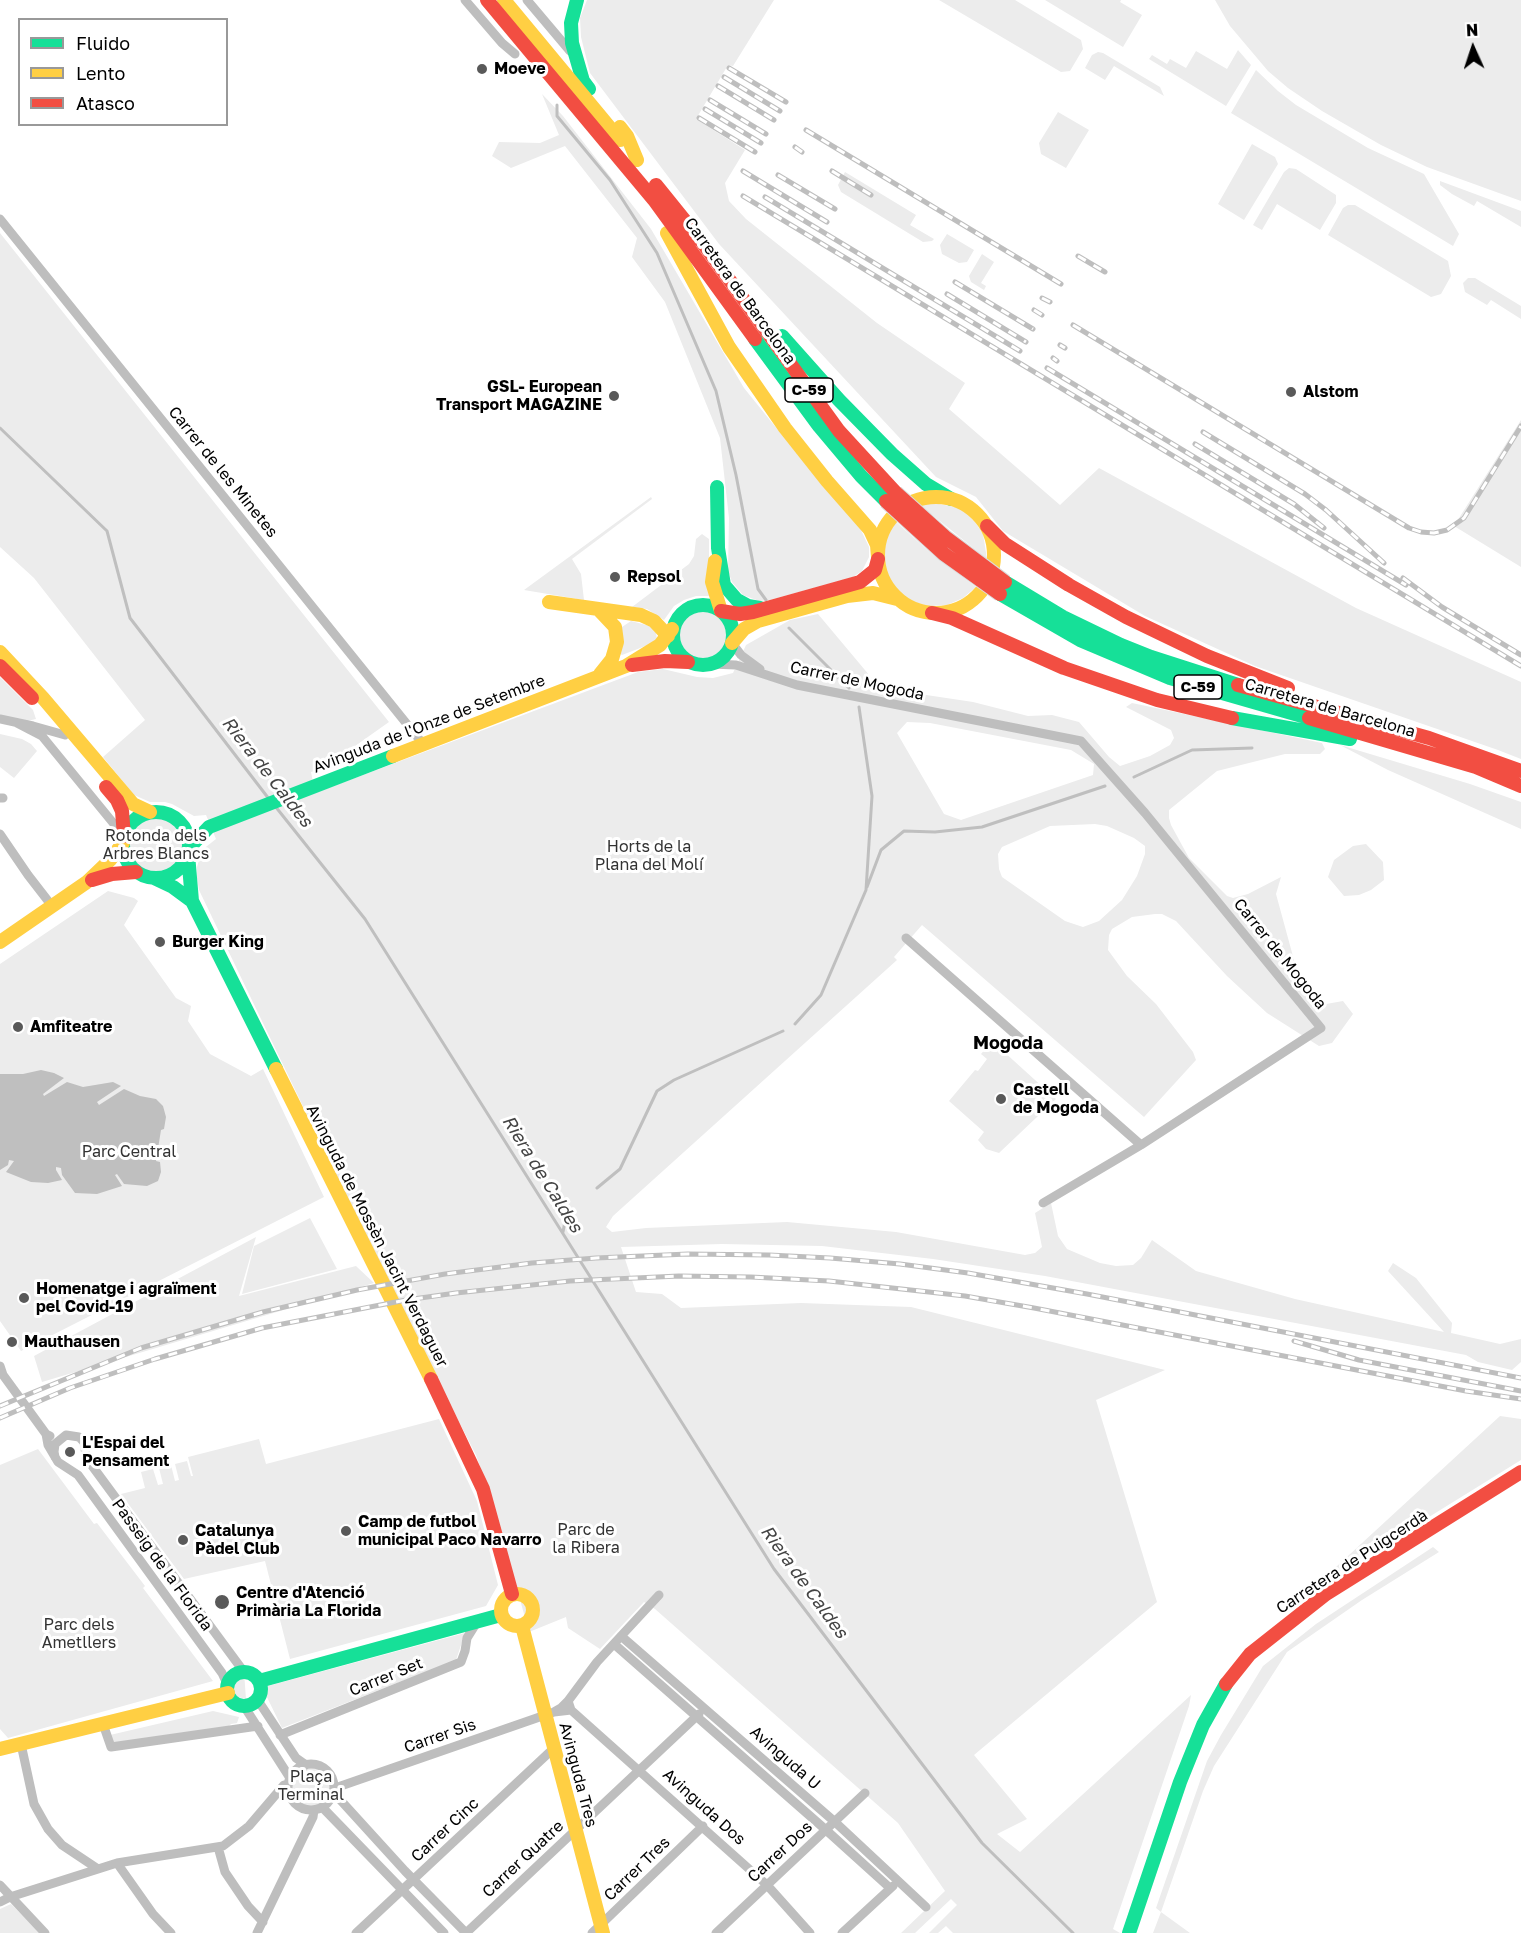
<!DOCTYPE html>
<html>
<head>
<meta charset="utf-8">
<style>
  body { margin:0 }
  #map { position:relative; width:1521px; height:1933px; overflow:hidden; background:#fff; font-family:"Golos Text",sans-serif }
  canvas { display:block }
  .legend { position:absolute; left:18px; top:18px; width:210px; height:108px; box-sizing:border-box; background:#fff; border:2px solid #999; margin:0; padding:8px 10px; list-style:none; font-size:18px; color:#000 }
  .legend li { display:flex; align-items:center; gap:12px; height:30px }
  .legend b { width:30px; border:2px solid #999 }
  .north { position:absolute; left:1443px; top:18px; width:60px; height:60px; -webkit-text-stroke:4px #fff; paint-order:stroke; rotate:357deg; font-size:16px; font-weight:700; line-height:24px; text-align:center; color:#000 }
  .north::after { content:''; display:block; margin:auto; width:21px; height:27px; background:#000; clip-path:polygon(50% 0,100% 100%,50% 72%,0 100%) }
</style>
</head>
<body>
<div id="map">
<canvas width="1521" height="1933"></canvas>
<ul class="legend">
<li><b style="height:8px;background:#16e098"></b>Fluido</li>
<li><b style="height:8px;background:#ffcf43"></b>Lento</li>
<li><b style="height:8px;background:#f24e42"></b>Atasco</li>
</ul>
<div class="north">N</div>
</div>
<script>
const ctx = document.querySelector('canvas').getContext('2d');
ctx.lineJoin = 'round';
function paint(path, color) {
  ctx.fillStyle = color;
  ctx.fill(path, 'evenodd');
}
function shape(rows) {
  const path = new Path2D();
  for (const r of rows) {
    if (r.length === 3) {
      path.moveTo(r[0] + r[2], r[1]);
      path.arc(r[0], r[1], r[2], 0, 2 * Math.PI);
      continue;
    }
    path.moveTo(r[0], r[1]);
    for (let i = 2; i < r.length; i += 2) path.lineTo(r[i], r[i + 1]);
  }
  return path;
}
function strokePath(path, color, width, dash) {
  ctx.strokeStyle = color;
  ctx.lineWidth = width;
  ctx.lineCap = dash ? 'butt' : 'round';
  ctx.setLineDash(dash || []);
  ctx.stroke(path);
}
function label(font, color, halo, rows, align = 'center') {
  ctx.font = font + ' "Golos Text",sans-serif';
  ctx.lineWidth = 6;
  ctx.setLineDash([]);
  ctx.textBaseline = 'middle';
  ctx.strokeStyle = halo;
  ctx.fillStyle = color;
  for (const [text, x, y, turn = 0] of rows) {
    ctx.save();
    ctx.translate(x, y);
    ctx.rotate((+turn || 0) * Math.PI / 180);
    ctx.textAlign = isNaN(turn) ? turn : align;
    if (halo) ctx.strokeText(text, 0, 0);
    ctx.fillText(text, 0, 0);
    ctx.restore();
  }
}
paint(shape([
  [587,0,774,0,733,66,728,65,696,119,745,150,725,183,729,201,746,219,877,323,965,383,949,409,1060,505,1099,468,1356,608,1521,682,1521,759,1498,750,1255,666,1145,616,1003,531,976,497,936,477,719,244,590,73,581,37,580,18],
  [939,0,1015,0,1081,40,1083,49,1070,71,1061,72],
  [1045,0,1121,0,1120,2,1142,15,1123,47],
  [1215,0,1521,0,1521,201,1427,167,1381,145,1322,111,1288,88,1268,71,1230,26],
  [1238,50,1251,65,1226,106,1149,59,1152,55,1167,64,1170,59,1186,68,1196,51,1227,69],
  [1098,52,1103,53,1160,87,1164,96,1114,66,1105,80,1085,68,1092,55],
  [1256,70,1278,91,1296,105,1368,148,1424,174,1459,234,1453,246,1231,113],
  [542,94,563,116,651,229,744,388,807,466,860,528,869,547,869,557,862,571,853,577,770,600,759,601,743,595,732,582,728,571,729,518,720,438,665,302,632,257,637,238,565,146,511,168,492,156,499,142,540,143,559,135],
  [1058,112,1089,130,1066,168,1041,154,1039,143],
  [1252,144,1275,157,1278,164,1244,220,1218,204],
  [1289,168,1296,169,1336,195,1336,203,1320,230,1277,204,1262,230,1253,225,1284,172],
  [845,172,916,215,910,225,934,239,932,241,923,242,841,192,838,185],
  [1440,181,1521,211,1521,227,1477,201,1474,206,1452,194,1440,185],
  [1348,205,1355,205,1448,261,1451,276,1441,294,1431,297,1328,235,1343,208],
  [0,233,389,722,324,768,311,772,315,793,638,672,663,669,697,677,713,678,733,673,746,645,790,620,818,614,880,688,973,702,1028,716,1052,715,1079,722,1109,757,1120,766,1150,756,1170,745,1174,738,1171,730,1126,707,1132,703,1322,743,1325,749,1320,754,1285,754,1217,771,1169,810,1169,818,1171,825,1189,858,1227,896,1233,898,1248,894,1281,877,1276,894,1294,960,1287,974,1315,1006,1343,1001,1353,1014,1332,1043,1319,1046,1267,1013,1227,976,1176,921,1162,914,1155,914,1132,917,1112,929,1109,935,1108,950,1127,976,1156,1004,1193,1052,1196,1060,1144,1117,922,925,894,957,897,960,613,1216,606,1227,612,1232,646,1228,787,1222,896,1232,1025,1255,1035,1253,1042,1247,1035,1213,1051,1203,1058,1236,1067,1249,1100,1263,1116,1266,1133,1265,1141,1258,1152,1240,1196,1271,1295,1299,1444,1332,1388,1271,1393,1263,1416,1278,1452,1323,1451,1333,1500,1344,1521,1339,1521,1362,1512,1370,1478,1362,1466,1355,1045,1276,933,1259,822,1246,722,1244,621,1247,636,1292,662,1294,681,1308,801,1303,911,1307,1165,1370,1096,1400,1157,1602,974,1755,1027,1819,997,1834,1020,1852,1191,1695,1189,1706,1113,1929,1120,1933,953,1933,946,1926,938,1933,929,1933,957,1905,951,1899,915,1933,901,1933,945,1891,898,1823,655,1609,644,1602,600,1649,568,1628,566,1617,529,1632,494,1506,476,1455,386,1279,199,890,197,878,197,867,202,850,216,839,206,815,194,816,172,804,165,802,150,802,134,795,103,757,145,720,34,578,0,547],
  [907,722,930,723,1071,750,1094,764,1093,775,961,820,944,814,897,733],
  [1095,824,1107,826,1134,838,1145,846,1145,854,1137,876,1122,900,1099,921,1083,927,1065,921,1002,877,999,869,998,854,1002,847,1050,826],
  [947,234,974,250,967,262,959,263,942,254,940,245],
  [982,254,994,262,981,283,986,286,984,290,971,282,969,276],
  [1468,278,1475,278,1521,306,1521,319,1491,300,1487,305,1465,292,1463,283],
  [1521,420,1521,567,1454,526],
  [651,497,652,499,572,559,581,574,584,600,524,590],
  [933,503,956,507,966,513,975,522,983,534,987,559,920,505],
  [896,522,933,555,976,587,963,598,947,605,929,606,913,602,899,593,889,580,884,565,883,548,888,532],
  [702,534,709,539,709,596,696,596,684,600,674,606,664,620,647,609,632,607,689,564,694,556,696,539],
  [702,635,30],
  [631,621,650,626,656,633,657,639,648,645,622,655,620,654,622,627],
  [0,677,33,710,36,719,27,721,0,716],
  [0,734,22,739,31,744,37,751,14,778,0,767],
  [1340,745,1470,784,1521,802,1521,829,1388,770],
  [156,845,33],
  [1366,844,1383,862,1384,880,1371,890,1359,895,1344,896,1328,877,1334,860,1353,846],
  [108,891,134,898,138,901,124,925,176,998,191,1006,188,1021,210,1054,251,1076,263,1069,324,1197,21,1351,0,1321,0,964],
  [992,1041,1056,1099,999,1153,986,1149,978,1140,984,1132,949,1101,975,1070,978,1071,987,1059,981,1054],
  [310,1218,337,1269,242,1294,254,1246],
  [256,1237,239,1296,356,1266,374,1283,42,1382,34,1356],
  [1500,1416,1521,1419,1521,1460,1311,1590],
  [439,1419,477,1501,498,1585,486,1606,290,1659,265,1561,184,1579,121,1494,145,1488,141,1472,153,1469,158,1485,163,1484,159,1468,171,1465,175,1481,179,1480,175,1464,187,1461,191,1476,193,1476,188,1457,259,1439,266,1464],
  [38,1449,94,1524,97,1523,145,1586,143,1588,213,1681,8,1738,0,1729,0,1465],
  [1433,1547,1439,1552,1362,1600,1287,1652,1214,1766,1203,1791,1161,1912,1190,1933,1153,1933,1161,1912,1156,1908,1207,1761,1221,1735,1263,1666,1316,1624],
  [465,1633,456,1660,282,1728,264,1691,268,1686],
  [244,1672,246,1699,238,1697,232,1701,228,1693,227,1684,234,1675],
  [213,1711,239,1717,237,1723,231,1724,228,1727,113,1744,110,1735],
  [311,1787,23],
  [11,1904,41,1933,0,1933,0,1909]
]), '#ececec');
paint(shape([
  [41,1070,54,1073,64,1078,43,1094,44,1096,67,1082,83,1087,113,1082,121,1086,97,1102,99,1105,124,1089,140,1096,156,1099,163,1106,166,1117,164,1129,161,1130,156,1161,160,1162,161,1172,158,1181,147,1186,124,1184,117,1174,115,1175,122,1186,97,1194,75,1193,62,1175,61,1168,56,1167,56,1170,62,1180,48,1183,31,1182,6,1172,14,1161,9,1160,8,1165,0,1170,0,1074,23,1074]
]), '#bfbfbf');
strokePath(shape([
  [557,105,557,116,610,180,657,253,716,391,736,475,758,589,766,600],
  [0,428,107,531,130,618,269,799],
  [789,628,849,688],
  [1134,777,1192,750,1252,748],
  [275,806,365,919,774,1569,982,1843,1073,1933],
  [867,887,881,850,904,831,935,832,982,827,1105,786],
  [795,1024,821,995,866,890,872,796,859,707],
  [597,1188,620,1169,657,1091,674,1080,783,1031],
  [563,1232,567,1210]
]), '#bfbfbf', 3);
strokePath(shape([
  [465,0,502,43,515,54],
  [527,0,570,51],
  [0,219,423,744],
  [732,643,741,655,760,669],
  [711,664,736,665,797,685,1081,741,1145,813,1321,1028,1141,1145,1043,1203],
  [0,719,33,726,65,735],
  [17,723,42,736,123,835],
  [0,798,3,798],
  [0,834,28,875,52,906],
  [906,938,1141,1145],
  [0,1366,3,1375,46,1434,50,1436],
  [46,1434,48,1445,58,1462,78,1475,222,1673,227,1684],
  [55,1457,54,1452,55,1444,66,1435,79,1437,84,1442,86,1455,90,1463,244,1672],
  [621,1636,835,1822,926,1907],
  [614,1644,826,1830,890,1888],
  [257,1699,296,1758,306,1765],
  [568,1701,597,1662,659,1595],
  [244,1706,290,1778],
  [571,1710,767,1885,810,1933],
  [103,1724,111,1747,258,1726],
  [280,1735,461,1662,465,1651,467,1638,477,1622],
  [21,1744,34,1804,48,1829,62,1845,98,1869],
  [311,1787,23],
  [335,1788,554,1712,571,1710,568,1701,561,1708,554,1712],
  [334,1793,405,1871,466,1933],
  [322,1807,444,1933],
  [218,1847,225,1872,248,1906,263,1922],
  [117,1863,153,1914,171,1933],
  [0,1885,45,1933],
  [0,1902,10,1897,117,1863,223,1846,249,1826,284,1785,288,1784],
  [257,1933,313,1817,314,1810],
  [356,1933,554,1748],
  [466,1933,699,1714],
  [592,1933,703,1826],
  [716,1933,865,1793],
  [842,1933,893,1886]
]), '#bebebe', 9);
strokePath(shape([
  [577,0,571,23,572,43,583,81,589,89],
  [782,336,839,400,892,454,926,484,951,499],
  [755,339,819,426,861,476,886,501],
  [717,487,718,548,724,585,737,600,748,606,760,608],
  [1005,582,1063,617,1121,645,1151,657,1238,685],
  [1000,594,1080,640,1170,678,1309,718],
  [703,635,30],
  [1232,718,1350,739],
  [156,845,33],
  [189,848,209,827,393,756],
  [188,854,192,901,276,1069],
  [154,878,173,887,192,901],
  [244,1689,17],
  [259,1681,501,1615],
  [1129,1933,1180,1782,1203,1725,1226,1684]
]), '#16e098', 14);
strokePath(shape([
  [504,0,620,140],
  [620,127,627,136,637,160],
  [667,233,729,347,785,428,827,481,870,530,877,545,878,557],
  [936,555,58],
  [715,561,712,582,721,611],
  [549,602,641,615,654,621,668,636],
  [598,609,615,627,617,642,612,659,600,674],
  [732,643,744,629,758,621,847,596,873,593,897,599],
  [0,652,43,698,133,804,150,812],
  [393,756,626,666,660,645,672,629],
  [0,942,87,882,110,860,123,843],
  [276,1069,431,1379],
  [517,1610,16],
  [522,1626,603,1933],
  [0,1749,228,1693]
]), '#ffcf43', 14);
strokePath(shape([
  [487,0,654,200,755,339],
  [656,185,702,242,839,431,896,493],
  [987,526,1005,544,1069,585,1126,617,1207,656,1288,688],
  [721,611,740,614,753,612,860,582,875,570,878,559],
  [932,613,952,618,1064,668,1157,700,1232,718],
  [632,665,665,661,688,662],
  [0,666,32,698],
  [1238,685,1429,738,1521,771],
  [1309,718,1476,767,1521,786],
  [106,787,117,800,122,811,124,836],
  [92,880,112,874,136,872],
  [431,1379,483,1489,512,1594],
  [1226,1684,1250,1654,1326,1594,1521,1472]
]), '#f24e42', 14);
const rail = shape([
  [729,68,786,102],
  [724,77,780,111],
  [718,86,774,120],
  [710,100,766,134],
  [705,109,761,143],
  [699,118,755,152],
  [806,130,1061,284],
  [795,147,802,152],
  [743,171,827,222],
  [832,171,871,195],
  [778,175,835,209],
  [743,196,1521,666],
  [765,197,1020,351],
  [1078,256,1105,272],
  [955,282,1033,329],
  [947,294,1026,342],
  [1042,298,1050,302],
  [1034,310,1042,315],
  [1073,325,1409,528,1421,532,1434,533,1447,530,1464,518,1521,426],
  [1060,345,1065,348],
  [1053,358,1057,361],
  [1047,368,1406,585],
  [1203,432,1305,494,1326,510,1384,563],
  [1195,444,1294,504,1324,528],
  [1403,578,1442,607,1521,655],
  [1294,1341,1359,1360,1521,1391],
  [0,1406,141,1348,263,1312,357,1290,445,1274,532,1263,596,1258,688,1254,769,1255,830,1258,900,1264,968,1273,1087,1294,1521,1378],
  [0,1418,70,1388,155,1359,262,1328,406,1300,456,1293,570,1281,679,1276,751,1277,829,1281,965,1296,1034,1308,1466,1391,1521,1399]
]);
strokePath(rail, '#bebebe', 5);
strokePath(rail, '#fff', 3, [9]);
const jamBridge = shape([
  [896,493,945,537,1005,582],
  [886,501,944,554,1000,594]
]);
strokePath(jamBridge, '#dbdbdb', 16, []);
strokePath(jamBridge, '#f24e42', 14);
for (const [x, y, r, color] of [
  [482,69,6,"#595959"],
  [1291,392,6,"#595959"],
  [614,396,6,"#595959"],
  [615,577,6,"#595959"],
  [160,942,6,"#595959"],
  [18,1027,6,"#595959"],
  [1001,1099,6,"#595959"],
  [24,1298,6,"#595959"],
  [12,1342,6,"#595959"],
  [70,1452,6,"#595959"],
  [346,1531,6,"#595959"],
  [183,1540,6,"#595959"],
  [222,1602,8,"#595959"]
]) {
  const dot = new Path2D();
  dot.arc(x, y, r, 0, 2 * Math.PI);
  ctx.fillStyle = color;
  ctx.fill(dot);
  strokePath(dot, '#fff', 2);
}
for (const [x, y, w] of [
  [809,390,48],
  [1198,687,48]
]) {
  const box = new Path2D();
  box.roundRect(x - w / 2, y - 12, w, 24, 4.5);
  ctx.fillStyle = '#fff';
  ctx.fill(box);
  strokePath(box, '#000', 1.5);
}
label('bold 15px', '#000', null, [
  ["C-59",809,390],
  ["C-59",1198,687]
]);
label('bold 16px', '#000', '#fff', [
  ["Moeve",494,69],
  ["GSL- European",602,387,"right"],
  ["Transport MAGAZINE",602,405,"right"],
  ["Alstom",1303,392],
  ["Repsol",627,577],
  ["Burger King",172,942],
  ["Amfiteatre",30,1027],
  ["Castell",1013,1090],
  ["de Mogoda",1013,1108],
  ["Homenatge i agraïment",36,1289],
  ["pel Covid-19",36,1307],
  ["Mauthausen",24,1342],
  ["L'Espai del",82,1443],
  ["Pensament",82,1461],
  ["Camp de futbol",358,1522],
  ["municipal Paco Navarro",358,1540],
  ["Catalunya",195,1531],
  ["Pàdel Club",195,1549],
  ["Centre d'Atenció",236,1593],
  ["Primària La Florida",236,1611]
], 'left');
label('16px', '#000', '#fff', [
  ["Carretera de Barcelona",740,291,54],
  ["Carrer de les Minetes",223,472,51],
  ["Carrer de Mogoda",857,681,12],
  ["Carretera de Barcelona",1330,708,16],
  ["Avinguda de l'Onze de Setembre",429,724,-21],
  ["Carrer de Mogoda",1280,954,51],
  ["Avinguda de Mossèn Jacint Verdaguer",377,1236,63],
  ["Carretera de Puigcerdà",1352,1562,-33],
  ["Passeig de la Florida",162,1565,54],
  ["Carrer Set",386,1677,-22],
  ["Carrer Sis",440,1736,-19],
  ["Avinguda U",785,1758,41],
  ["Avinguda Tres",578,1775,75],
  ["Avinguda Dos",704,1807,42],
  ["Carrer Cinc",445,1830,-43],
  ["Carrer Dos",780,1852,-43],
  ["Carrer Quatre",523,1859,-43],
  ["Carrer Tres",637,1869,-44]
]);
label('16px', '#333', '#fff', [
  ["Rotonda dels",156,836],
  ["Arbres Blancs",156,854],
  ["Horts de la",649,847],
  ["Plana del Molí",649,865],
  ["Parc Central",129,1152],
  ["Parc de",586,1530],
  ["la Ribera",586,1548],
  ["Parc dels",79,1625],
  ["Ametllers",79,1643],
  ["Plaça",311,1777],
  ["Terminal",311,1795]
]);
label('italic 18px', '#444', '#fff', [
  ["Riera de Caldes",267,772,52],
  ["Riera de Caldes",542,1174,58],
  ["Riera de Caldes",804,1582,54]
]);
label('bold 18px', '#000', '#fff', [
  ["Mogoda",1008,1043]
]);
</script>
</body>
</html>
